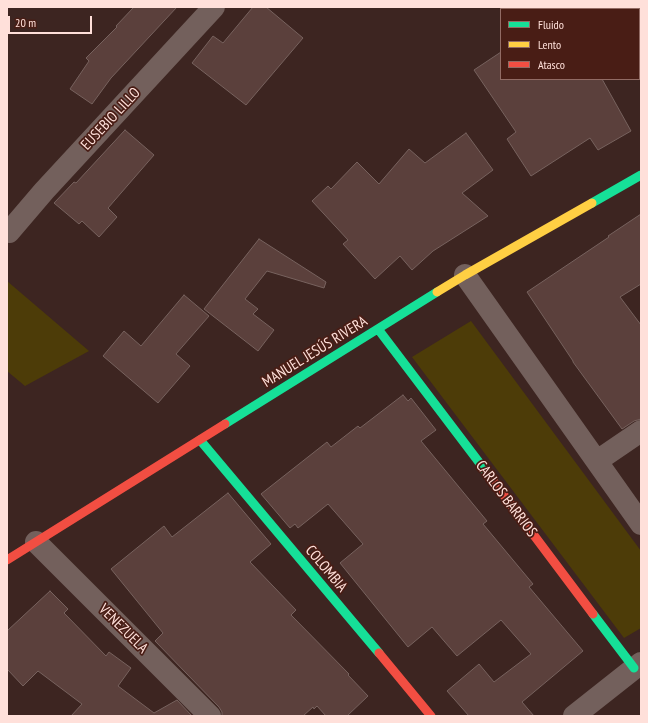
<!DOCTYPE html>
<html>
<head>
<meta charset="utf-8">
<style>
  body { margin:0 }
  #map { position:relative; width:648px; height:723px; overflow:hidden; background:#3d2521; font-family:"PT Sans Narrow",sans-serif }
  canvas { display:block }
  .frame { position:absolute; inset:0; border:8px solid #ffe0da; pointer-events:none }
  .legend { position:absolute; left:500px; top:8px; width:140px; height:72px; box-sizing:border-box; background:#491d15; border:1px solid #926b64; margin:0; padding:5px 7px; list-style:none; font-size:12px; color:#ffe0da }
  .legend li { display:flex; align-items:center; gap:8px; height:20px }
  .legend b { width:20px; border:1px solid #926b64 }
  .scale { position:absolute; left:8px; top:16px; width:84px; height:18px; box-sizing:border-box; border:2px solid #ffe0da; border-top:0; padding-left:5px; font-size:12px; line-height:14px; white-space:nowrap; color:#ffe0da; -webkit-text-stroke:3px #491d15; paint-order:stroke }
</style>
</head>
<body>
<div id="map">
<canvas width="648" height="723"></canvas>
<div class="frame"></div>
<ul class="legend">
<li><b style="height:5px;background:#16e098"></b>Fluido</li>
<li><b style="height:5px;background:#ffcf43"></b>Lento</li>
<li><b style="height:5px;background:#f24e42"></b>Atasco</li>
</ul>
<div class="scale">20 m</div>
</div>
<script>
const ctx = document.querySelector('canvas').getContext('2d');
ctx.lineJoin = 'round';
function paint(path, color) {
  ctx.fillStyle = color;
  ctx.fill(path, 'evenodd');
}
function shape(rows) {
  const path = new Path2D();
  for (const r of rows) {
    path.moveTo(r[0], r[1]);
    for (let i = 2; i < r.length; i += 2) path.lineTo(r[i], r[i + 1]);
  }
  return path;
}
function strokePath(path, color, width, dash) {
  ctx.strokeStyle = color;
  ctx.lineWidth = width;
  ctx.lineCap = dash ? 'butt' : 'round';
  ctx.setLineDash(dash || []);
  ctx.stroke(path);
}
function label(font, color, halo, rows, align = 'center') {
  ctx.font = font + ' "PT Sans Narrow",sans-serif';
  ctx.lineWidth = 3.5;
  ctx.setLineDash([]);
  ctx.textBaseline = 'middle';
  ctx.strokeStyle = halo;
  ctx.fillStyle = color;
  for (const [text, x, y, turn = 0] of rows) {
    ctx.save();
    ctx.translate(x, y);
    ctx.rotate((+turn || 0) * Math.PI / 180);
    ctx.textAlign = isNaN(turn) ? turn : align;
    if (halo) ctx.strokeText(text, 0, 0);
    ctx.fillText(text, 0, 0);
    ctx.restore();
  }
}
paint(shape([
  [7,281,89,351,25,386,7,371],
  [471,321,641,551,641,628,624,638,412,357]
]), '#4d3c08');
const building = shape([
  [134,7,177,7,111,78,92,104,70,89,89,61,86,58,117,27,116,26,134,7],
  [253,7,266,7,303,38,246,105,192,63,213,36,223,43,253,7],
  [501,52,501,79,602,79,631,131,598,150,590,138,531,176,507,139,516,132,474,70,501,52],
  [125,130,154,155,108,208,117,217,99,237,82,221,79,224,54,203,74,182,76,183,125,130],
  [466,133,493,170,462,193,488,216,433,251,412,270,400,256,375,279,343,244,348,240,312,201,328,186,331,189,357,162,379,184,409,149,425,163,466,133],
  [641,214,641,284,620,297,641,325,641,419,634,421,622,429,573,362,573,361,527,292,609,237,608,236,641,214],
  [259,239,326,282,324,288,267,271,245,299,258,309,253,314,274,330,258,351,204,309,259,239],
  [184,295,209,316,176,354,190,366,158,403,103,356,124,331,141,346,184,295],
  [403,395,408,401,411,398,436,430,421,441,487,521,483,524,533,584,529,587,583,651,522,702,534,716,469,716,447,691,479,664,494,682,531,654,501,620,457,656,432,627,408,647,340,563,363,544,328,504,298,528,295,524,290,528,261,494,327,442,331,447,358,426,360,428,403,395],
  [228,493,271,544,250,562,296,610,291,615,349,674,348,675,368,696,347,716,326,716,317,706,314,709,313,707,303,716,222,716,222,712,219,707,155,641,163,633,111,569,164,526,172,537,228,493],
  [50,591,68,609,64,613,106,656,109,652,131,668,118,686,154,713,177,700,192,716,71,716,82,704,38,671,23,686,7,669,7,631,50,591]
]);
paint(building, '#5b403c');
strokePath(building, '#77625e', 1);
strokePath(shape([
  [9,232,44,191,214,7],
  [465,275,641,524],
  [597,461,641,431],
  [36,542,210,716],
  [574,716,641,663]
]), '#73605c', 22);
strokePath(shape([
  [592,203,641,175],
  [378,329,494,482],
  [225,424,437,292],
  [200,440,379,653],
  [593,614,634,668]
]), '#16e098', 9);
strokePath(shape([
  [437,292,465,275,592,203]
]), '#ffcf43', 9);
strokePath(shape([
  [494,482,593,614],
  [7,560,225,424],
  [379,653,431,716]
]), '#f24e42', 9);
label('15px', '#ffe0da', '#491d15', [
  ["EUSEBIO LILLO",111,119,-47],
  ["MANUEL JESÚS RIVERA",315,352,-32],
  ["CARLOS BARRIOS",506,499,53],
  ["COLOMBIA",326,569,50],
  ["VENEZUELA",123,629,45]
]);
</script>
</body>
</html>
